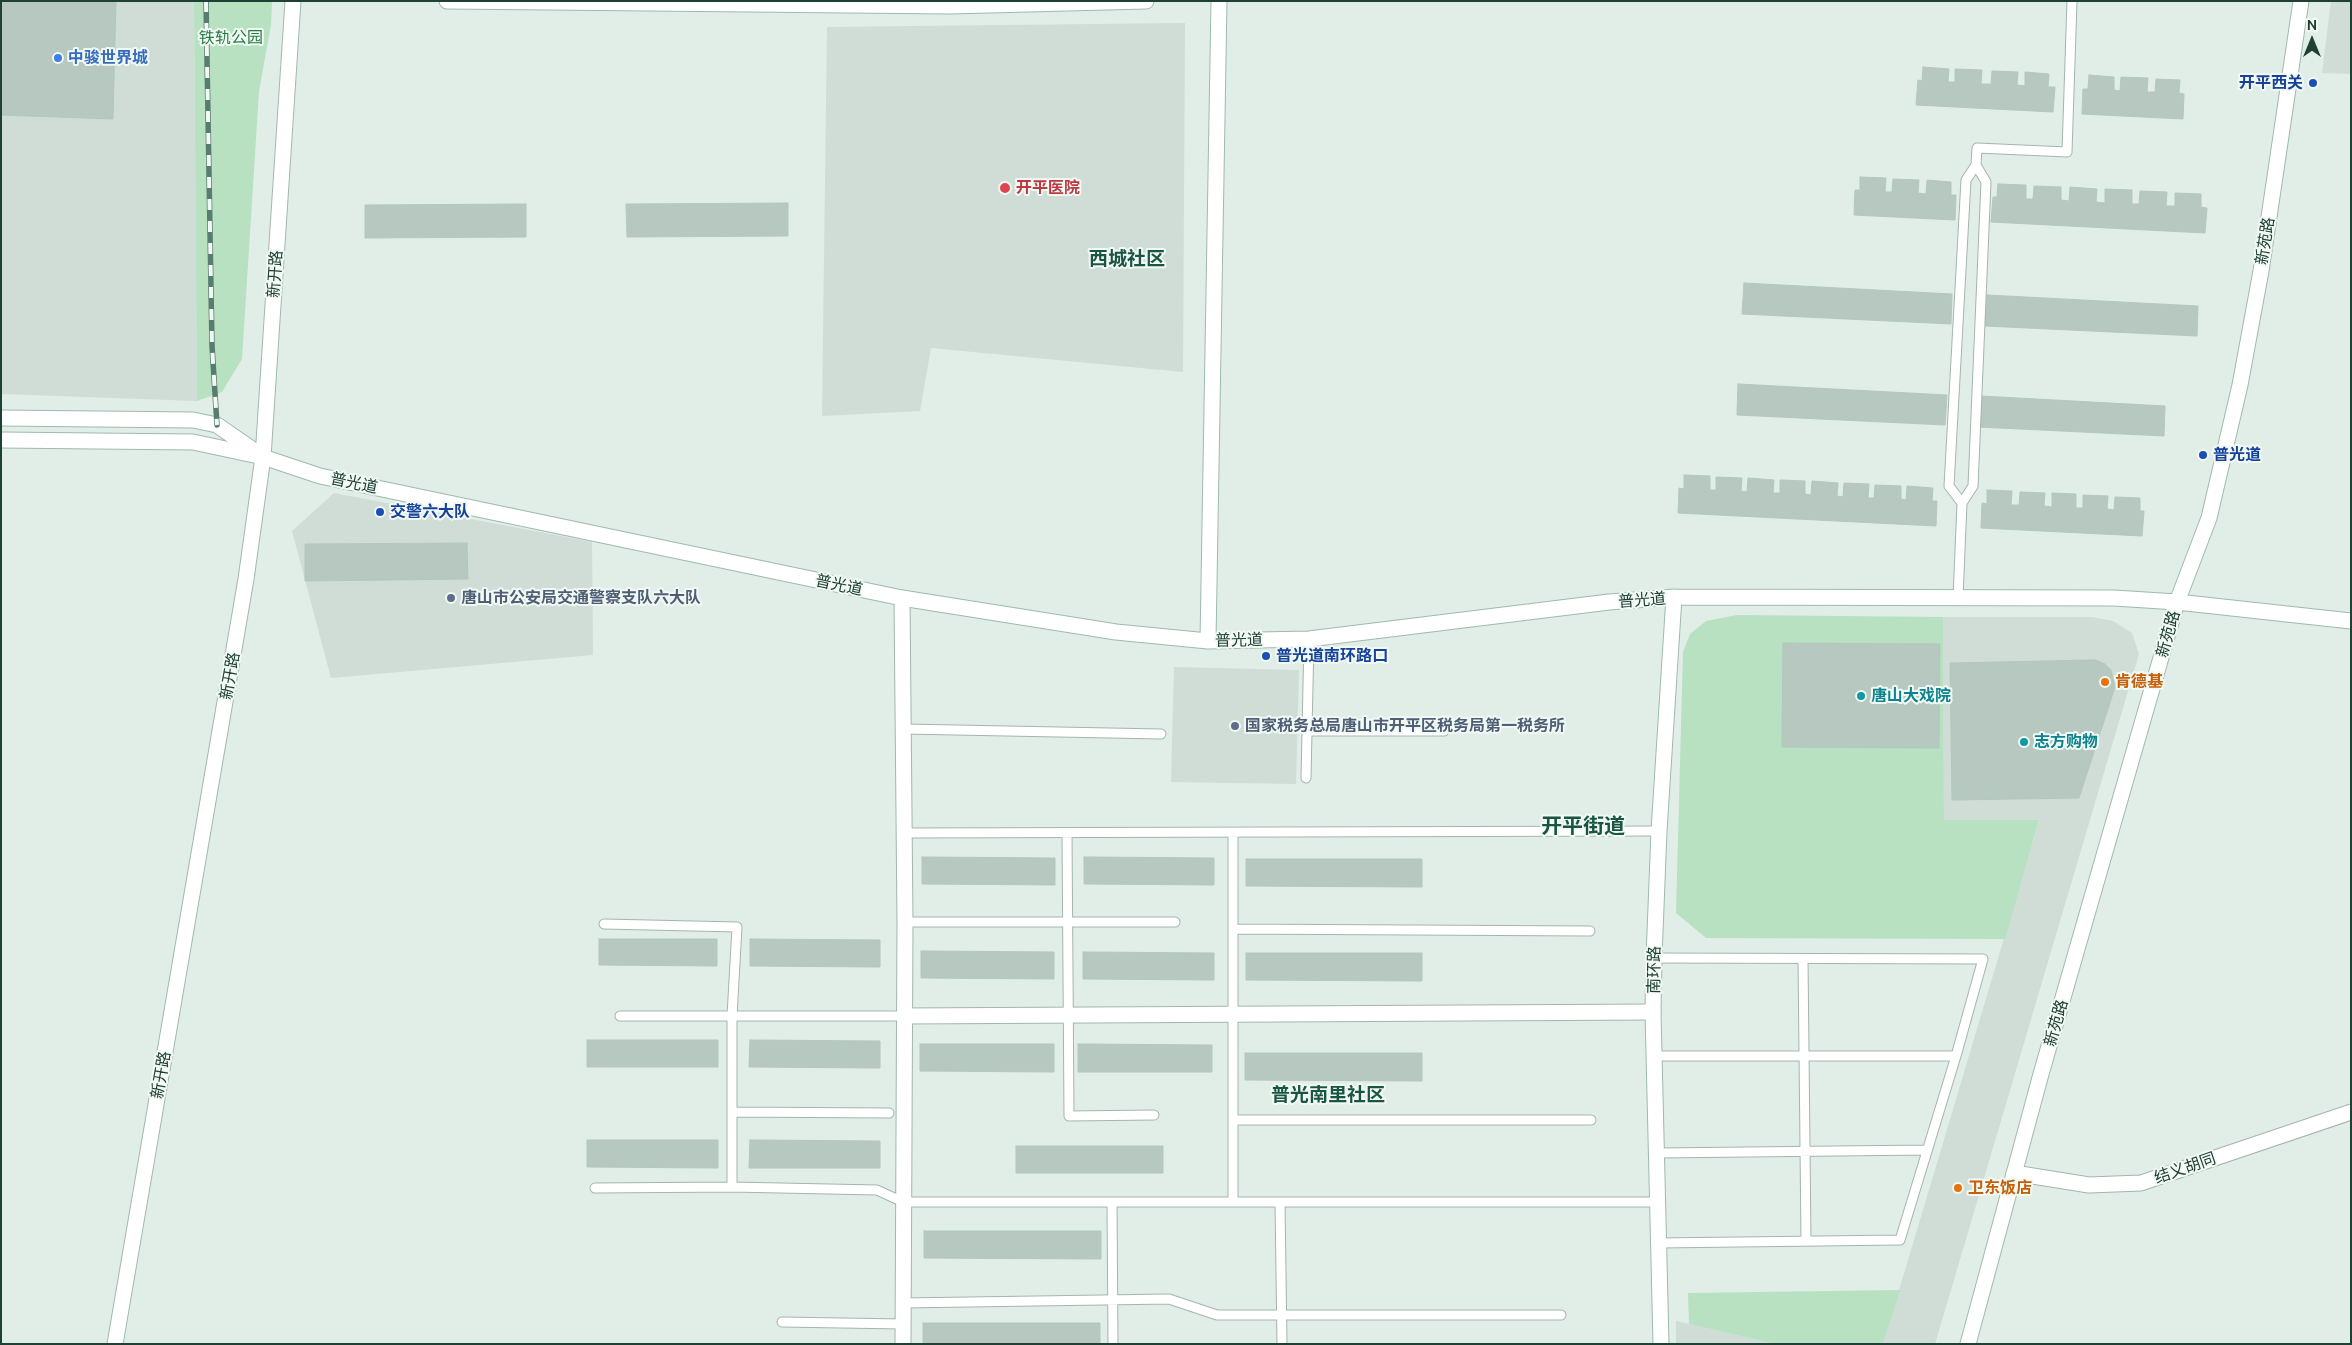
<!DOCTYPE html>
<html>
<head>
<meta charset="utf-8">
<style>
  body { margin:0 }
  #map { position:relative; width:2352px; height:1345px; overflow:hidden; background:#e1ede7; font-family:Ubuntu,sans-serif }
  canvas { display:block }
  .frame { position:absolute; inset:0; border:2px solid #1f4035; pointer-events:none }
  .north { position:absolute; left:2287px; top:15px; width:50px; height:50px; -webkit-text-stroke:4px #f2f9f5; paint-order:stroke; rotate:0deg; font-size:14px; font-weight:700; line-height:20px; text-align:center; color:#1f4035 }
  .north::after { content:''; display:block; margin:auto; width:18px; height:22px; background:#1f4035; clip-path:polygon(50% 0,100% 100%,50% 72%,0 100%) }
</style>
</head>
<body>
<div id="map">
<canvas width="2352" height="1345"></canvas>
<div class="frame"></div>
<div class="north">N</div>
</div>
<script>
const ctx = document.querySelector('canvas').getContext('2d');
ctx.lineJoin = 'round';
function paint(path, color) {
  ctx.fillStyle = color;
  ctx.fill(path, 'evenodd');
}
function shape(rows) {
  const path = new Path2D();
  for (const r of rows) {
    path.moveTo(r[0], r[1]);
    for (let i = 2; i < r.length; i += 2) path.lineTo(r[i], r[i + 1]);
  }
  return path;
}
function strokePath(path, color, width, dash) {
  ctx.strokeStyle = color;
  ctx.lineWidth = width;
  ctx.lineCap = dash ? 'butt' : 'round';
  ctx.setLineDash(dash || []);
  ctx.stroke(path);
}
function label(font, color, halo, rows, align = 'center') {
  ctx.font = font + ' Ubuntu,"Noto Sans SC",sans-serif';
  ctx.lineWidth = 4;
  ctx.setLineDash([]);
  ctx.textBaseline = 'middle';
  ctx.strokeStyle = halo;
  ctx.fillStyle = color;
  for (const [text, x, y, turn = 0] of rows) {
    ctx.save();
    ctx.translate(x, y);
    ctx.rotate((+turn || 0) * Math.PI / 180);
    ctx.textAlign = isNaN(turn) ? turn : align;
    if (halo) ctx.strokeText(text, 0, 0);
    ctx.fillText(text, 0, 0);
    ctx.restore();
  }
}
paint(shape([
  [1,1,194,1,197,401,1,394],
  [2331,1,2351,1,2351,74,2322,73],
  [1185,23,1183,372,931,348,920,411,822,416,827,27],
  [334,493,592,542,593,655,331,678,292,531],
  [1943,617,2091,617,2113,621,2132,633,2139,654,1935,1344,1883,1344,2039,821,1944,820],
  [1174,667,1299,670,1296,784,1171,782],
  [1676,1321,1689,1324,1775,1344,1676,1344]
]), '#cfddd6');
paint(shape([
  [194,1,272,1,271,25,259,91,242,359,222,392,197,401],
  [1737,615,1943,617,1944,820,2039,820,2005,939,1706,938,1676,913,1683,652,1690,634,1706,621],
  [1900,1290,1883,1344,1775,1344,1689,1324,1688,1293]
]), '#b7e1c0');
const building = shape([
  [1,1,116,1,113,119,1,115,1,1],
  [1923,67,1949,69,1948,82,1955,82,1955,69,1982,70,1981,84,1991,84,1992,71,2018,72,2017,85,2025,86,2025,72,2049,74,2048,87,2055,87,2053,112,1916,105,1918,80,1922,81,1923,67],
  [2089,75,2114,77,2114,90,2120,91,2121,77,2148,78,2147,92,2155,92,2156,79,2180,80,2179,93,2184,94,2183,119,2082,114,2083,89,2088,89,2089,75],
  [1860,177,1886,178,1885,192,1892,192,1893,179,1919,180,1918,193,1926,194,1927,180,1951,182,1951,195,1956,195,1955,220,1854,215,1855,190,1860,190,1860,177],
  [1998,184,2026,185,2026,199,2033,199,2034,186,2061,187,2061,200,2069,201,2070,187,2097,189,2096,202,2105,203,2105,189,2132,190,2132,204,2139,204,2140,191,2167,192,2166,206,2175,206,2175,193,2201,194,2201,207,2207,208,2205,233,1991,222,1993,197,1997,197,1998,184],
  [788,203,788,236,627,237,626,204,788,203],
  [526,204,526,237,365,238,365,205,526,204],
  [1744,283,1952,294,1951,324,1742,314,1744,283],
  [1987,295,2198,306,2197,336,1985,326,1987,295],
  [1738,384,1947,395,1945,425,1737,415,1738,384],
  [1981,396,2165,406,2164,436,1979,427,1981,396],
  [1684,475,1710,476,1710,490,1716,490,1716,477,1742,478,1741,491,1747,492,1748,478,1774,480,1773,493,1780,493,1780,480,1805,481,1805,494,1811,495,1812,481,1838,483,1837,496,1843,497,1844,483,1869,484,1868,498,1874,498,1875,485,1901,486,1901,499,1906,500,1907,486,1933,488,1932,501,1937,501,1936,526,1678,513,1679,488,1684,489,1684,475],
  [1987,490,2012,491,2011,505,2019,505,2020,492,2045,493,2044,506,2052,507,2052,493,2076,494,2076,508,2083,508,2083,495,2108,496,2107,509,2114,510,2115,497,2140,498,2140,511,2144,511,2142,536,1981,528,1982,503,1987,504,1987,490],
  [467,543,468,579,305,581,305,544,467,543],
  [1783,643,1940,644,1939,748,1782,747,1783,643],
  [2095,660,2105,664,2111,670,2115,687,2079,798,1952,800,1950,663,2095,660],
  [922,857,1055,858,1055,885,922,884,922,857],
  [1084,857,1214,858,1214,885,1084,884,1084,857],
  [1246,859,1422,859,1422,887,1246,886,1246,859],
  [599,939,717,939,717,966,599,965,599,939],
  [750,939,880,940,880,967,750,966,750,939],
  [921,951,1054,952,1054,979,921,978,921,951],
  [1083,952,1214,953,1214,980,1083,979,1083,952],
  [1246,953,1422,953,1422,981,1246,980,1246,953],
  [587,1040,718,1040,718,1067,587,1067,587,1040],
  [750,1040,880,1041,880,1068,749,1067,750,1040],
  [920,1044,1054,1044,1054,1072,920,1071,920,1044],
  [1078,1044,1212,1045,1212,1072,1078,1072,1078,1044],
  [1245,1053,1422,1053,1422,1081,1245,1080,1245,1053],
  [587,1140,718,1140,718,1168,587,1167,587,1140],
  [750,1140,880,1141,880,1168,749,1168,750,1140],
  [1016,1146,1163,1146,1163,1173,1016,1173,1016,1146],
  [924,1231,1101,1231,1101,1259,924,1258,924,1231],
  [923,1323,1100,1323,1100,1344,923,1344,923,1323]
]);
paint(building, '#b6c8c0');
strokePath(building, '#b2c8be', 1);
const lane = shape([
  [1976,165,1977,148,2067,152,2072,1],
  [1958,598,1962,503,1973,486,1986,182,1976,165,1966,180,1949,486,1962,503],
  [904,729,1161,734],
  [1307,731,1444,731],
  [1306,778,1309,639],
  [905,833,1659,831],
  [1067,833,1069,1116,1154,1115],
  [1233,833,1233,1202],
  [905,922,1175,922],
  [604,924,737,927,732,1016,732,1187],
  [1233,929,1590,931],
  [1654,958,1983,959,1956,1056,1900,1240,1658,1243],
  [1803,959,1806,1241],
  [620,1016,903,1016],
  [1654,1056,1956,1056],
  [732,1112,889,1113],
  [1233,1120,1591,1120],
  [1658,1153,1927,1150],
  [595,1188,732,1187,877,1190,903,1202,1657,1202],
  [1280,1202,1282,1344],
  [1112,1203,1113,1344],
  [903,1303,1169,1299,1217,1315,1561,1315],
  [782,1322,903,1324]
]);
const street = shape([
  [902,598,905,922,903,1344],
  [903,1016,1653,1012],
  [2014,1173,2089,1185,2141,1183,2351,1112]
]);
const secondary = shape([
  [447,1,950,6,1146,1],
  [1,418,193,420,217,425,256,452],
  [1,440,193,442,263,457,320,476,902,598,1116,632,1208,641,1309,639,1609,602,1674,597,2114,598,2177,602,2351,621],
  [1208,641,1219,1],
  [115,1344,246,579,263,457,293,1],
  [1661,1344,1653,1012,1654,958,1659,831,1674,597],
  [1968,1344,2041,1074,2177,602,2209,518,2240,385,2261,271,2301,1]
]);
strokePath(lane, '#a3b6ae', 11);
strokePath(street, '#a3b6ae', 17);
strokePath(secondary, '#9ebaaf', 17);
strokePath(lane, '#fff', 9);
strokePath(street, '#fff', 15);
strokePath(secondary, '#fff', 15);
const rail = shape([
  [206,1,212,346,217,425]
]);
strokePath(rail, '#597c70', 5.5);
strokePath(rail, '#f2f9f5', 4, [11]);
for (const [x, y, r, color] of [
  [58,58,5,"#3f7fe0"],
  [2313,83,5,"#1a4fb4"],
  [1005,188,6,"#e0444e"],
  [2203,455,5,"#1a4fb4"],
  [380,512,5,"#1a4fb4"],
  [451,598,5,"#5c6f8a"],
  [1266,656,5,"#1a4fb4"],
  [2105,682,5,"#e8710a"],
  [1861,696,5,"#0f9aa8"],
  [1235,726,5,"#5c6f8a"],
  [2024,742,5,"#0f9aa8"],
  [1958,1188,5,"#e8710a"]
]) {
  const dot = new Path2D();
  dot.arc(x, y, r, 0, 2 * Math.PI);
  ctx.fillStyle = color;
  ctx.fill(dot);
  strokePath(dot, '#f2f9f5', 2);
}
label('16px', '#247c41', '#f2f9f5', [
  ["铁轨公园",231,38]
]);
label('bold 16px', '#366cbe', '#f2f9f5', [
  ["中骏世界城",68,58]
], 'left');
label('bold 16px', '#164399', '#f2f9f5', [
  ["开平西关",2303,83,"right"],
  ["普光道",2213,455],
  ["交警六大队",390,512],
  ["普光道南环路口",1276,656]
], 'left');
label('bold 16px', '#be3a42', '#f2f9f5', [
  ["开平医院",1016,188]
], 'left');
label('16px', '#1f4035', '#f2f9f5', [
  ["新苑路",2265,241,-81],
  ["新开路",275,274,-86],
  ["普光道",354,483,12],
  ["普光道",839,585,12],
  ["普光道",1642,600,-4],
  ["新苑路",2168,634,-74],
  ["普光道",1239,640,-1],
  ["新开路",230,676,-80],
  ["南环路",1654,970,-89],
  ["新苑路",2056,1023,-74],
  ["新开路",161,1075,-80],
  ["结义胡同",2185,1168,-19]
]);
label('bold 16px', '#4e5e75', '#f2f9f5', [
  ["唐山市公安局交通警察支队六大队",461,598],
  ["国家税务总局唐山市开平区税务局第一税务所",1245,726]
], 'left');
label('bold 16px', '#c56008', '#f2f9f5', [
  ["肯德基",2115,682],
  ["卫东饭店",1968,1188]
], 'left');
label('bold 16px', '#0d838f', '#f2f9f5', [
  ["唐山大戏院",1871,696],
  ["志方购物",2034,742]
], 'left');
label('bold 19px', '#185542', '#f2f9f5', [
  ["西城社区",1127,259],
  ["普光南里社区",1328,1095]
]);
label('bold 21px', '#185542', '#f2f9f5', [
  ["开平街道",1583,826]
]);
</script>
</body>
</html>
